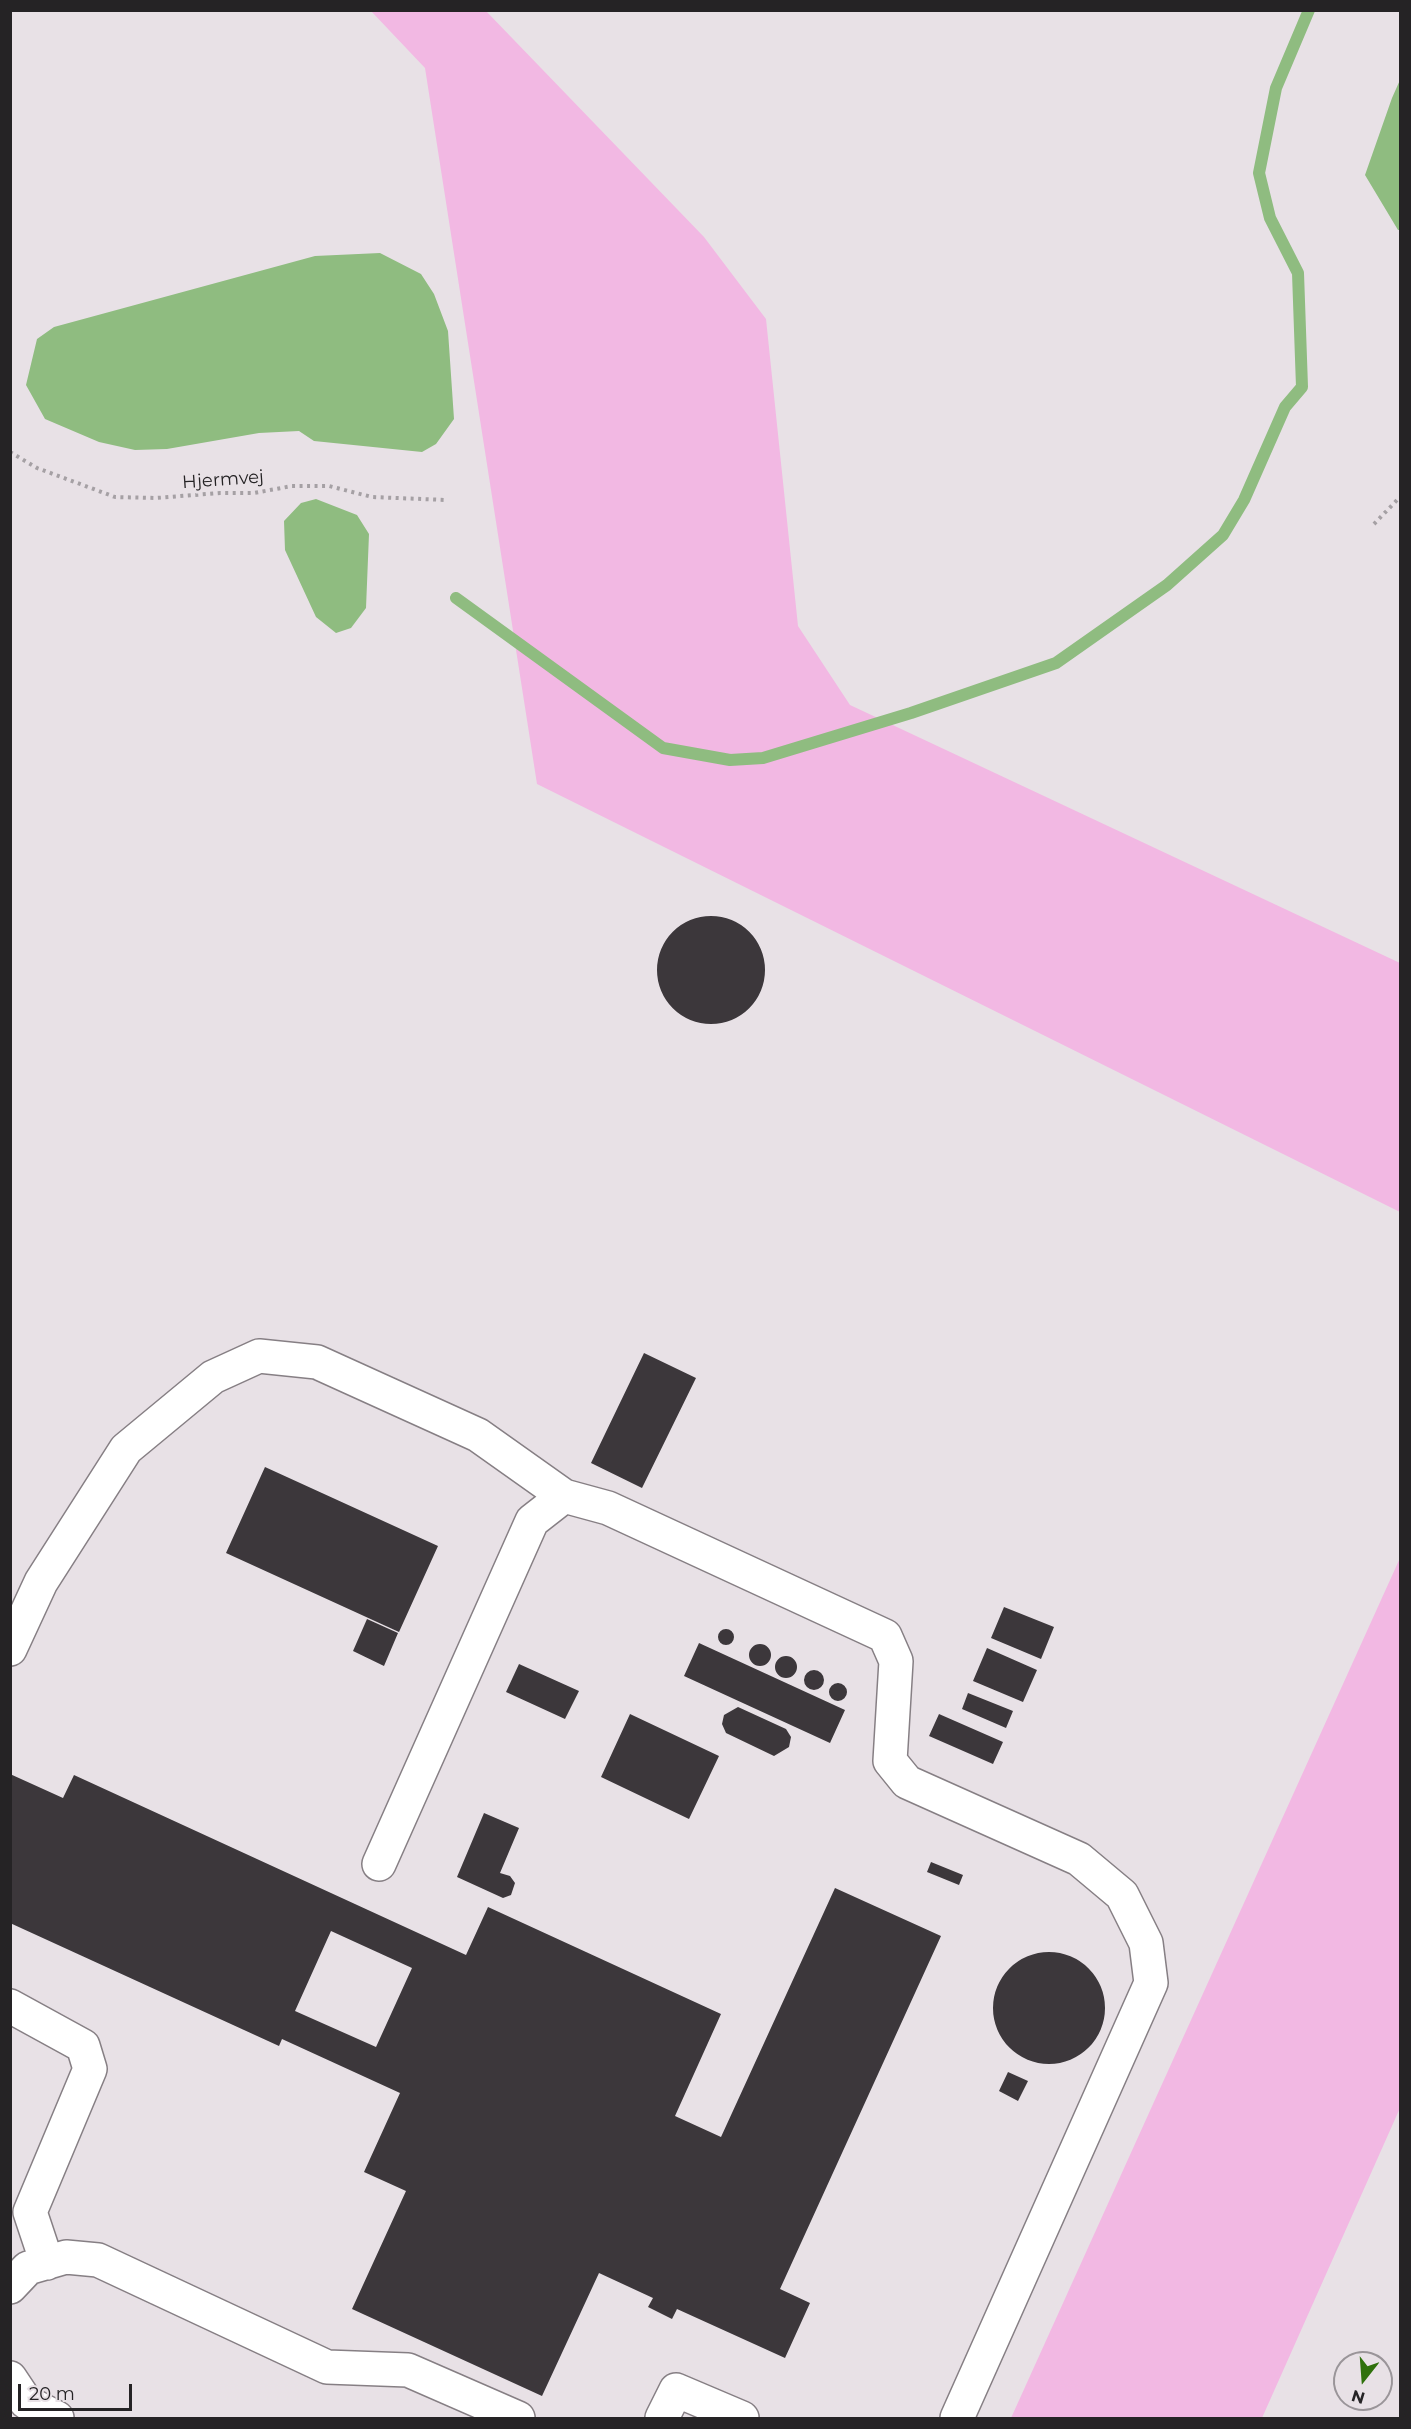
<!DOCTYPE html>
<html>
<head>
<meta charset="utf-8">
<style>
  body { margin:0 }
  #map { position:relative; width:1411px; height:2429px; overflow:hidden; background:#e8e1e6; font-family:Montserrat,sans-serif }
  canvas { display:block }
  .frame { position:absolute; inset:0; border:12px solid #252325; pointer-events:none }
  .north { position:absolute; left:1333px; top:2351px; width:60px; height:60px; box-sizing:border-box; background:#e8e1e6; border:2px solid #9a9599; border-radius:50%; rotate:197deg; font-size:16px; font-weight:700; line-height:24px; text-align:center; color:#252325 }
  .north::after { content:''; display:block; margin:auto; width:21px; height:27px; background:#2f710c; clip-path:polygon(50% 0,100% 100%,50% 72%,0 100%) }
  .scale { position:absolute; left:18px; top:2384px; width:114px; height:27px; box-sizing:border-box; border:3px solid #252325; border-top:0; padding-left:8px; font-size:18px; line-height:21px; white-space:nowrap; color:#252325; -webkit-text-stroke:4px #e8e1e6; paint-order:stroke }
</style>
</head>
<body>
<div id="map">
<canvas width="1411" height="2429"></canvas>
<div class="frame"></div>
<div class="north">N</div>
<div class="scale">20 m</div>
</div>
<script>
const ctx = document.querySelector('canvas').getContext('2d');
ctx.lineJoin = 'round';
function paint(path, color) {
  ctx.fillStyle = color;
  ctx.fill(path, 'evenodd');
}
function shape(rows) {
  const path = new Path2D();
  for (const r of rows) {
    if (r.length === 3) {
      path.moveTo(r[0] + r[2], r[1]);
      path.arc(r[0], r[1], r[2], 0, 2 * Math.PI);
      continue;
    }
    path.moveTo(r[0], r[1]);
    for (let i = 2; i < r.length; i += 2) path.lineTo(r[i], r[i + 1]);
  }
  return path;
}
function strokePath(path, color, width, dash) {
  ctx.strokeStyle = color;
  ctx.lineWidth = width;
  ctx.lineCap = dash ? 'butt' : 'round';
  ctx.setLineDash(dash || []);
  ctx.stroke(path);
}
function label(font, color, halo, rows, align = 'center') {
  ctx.font = font + ' Montserrat,sans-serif';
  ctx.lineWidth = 6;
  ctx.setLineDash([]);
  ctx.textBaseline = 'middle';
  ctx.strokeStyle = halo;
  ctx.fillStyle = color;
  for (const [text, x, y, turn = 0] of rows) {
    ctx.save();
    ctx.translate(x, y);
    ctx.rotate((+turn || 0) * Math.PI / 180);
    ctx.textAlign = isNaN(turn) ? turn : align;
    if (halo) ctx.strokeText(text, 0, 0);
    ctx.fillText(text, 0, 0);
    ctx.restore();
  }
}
paint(shape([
  [371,11,486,11,704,237,766,319,798,626,850,705,1400,963,1400,1212,537,784,425,68],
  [1400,1558,1400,2108,1262,2418,1011,2418]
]), '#f2b8e3');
paint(shape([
  [1400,80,1400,230,1398,230,1365,175,1392,98],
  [380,253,421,274,434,294,448,331,454,419,436,444,422,452,314,441,299,431,259,433,167,449,135,450,99,442,45,419,26,385,37,339,54,327,315,256],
  [316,499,357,515,369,534,366,608,351,628,336,633,316,617,285,550,284,521,301,503]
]), '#8fbc80');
strokePath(shape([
  [456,598,663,748,730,760,763,758,911,713,1056,663,1167,585,1223,535,1244,500,1285,407,1302,387,1298,273,1270,218,1259,173,1276,88,1309,10]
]), '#8fbc80', 12);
paint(shape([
  [711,970,54],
  [644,1353,696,1378,642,1488,591,1463],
  [265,1467,438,1546,399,1632,226,1553],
  [1004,1607,1054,1627,1041,1659,991,1638],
  [367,1619,398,1633,384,1666,353,1651],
  [726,1637,8],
  [699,1643,845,1710,830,1743,684,1676],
  [760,1655,11],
  [987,1648,1037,1670,1023,1702,973,1681],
  [786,1667,11],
  [519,1664,579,1691,565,1719,506,1692],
  [814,1680,10],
  [838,1692,9],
  [968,1693,1013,1711,1006,1728,962,1709],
  [738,1707,786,1729,791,1737,789,1747,774,1756,726,1733,722,1724,724,1715],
  [630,1714,719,1756,689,1819,601,1777],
  [939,1714,1003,1742,993,1764,929,1736],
  [10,1774,63,1798,74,1775,466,1955,488,1907,721,2014,675,2116,721,2137,835,1888,941,1936,780,2289,810,2303,785,2358,677,2309,672,2319,648,2307,653,2298,599,2273,542,2396,352,2309,406,2191,364,2172,400,2093,282,2039,279,2046,10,1923],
  [331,1931,412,1968,376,2047,295,2011],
  [484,1813,519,1828,500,1873,510,1876,515,1883,511,1895,503,1898,457,1877],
  [931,1862,963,1875,959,1885,927,1872],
  [1049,2008,56],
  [1008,2072,1028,2081,1018,2101,999,2091]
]), '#3c373b');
const minor = shape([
  [10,1649,41,1582,126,1449,213,1377,259,1356,317,1362,478,1435,564,1496],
  [379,1864,532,1521,564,1496,608,1508,885,1636,896,1661,890,1761,907,1782,1079,1859,1122,1895,1146,1943,1151,1983,957,2418],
  [10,2006,83,2046,90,2069,30,2212,47,2263],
  [10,2287,28,2268,66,2257,98,2260,327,2367,408,2370,518,2418],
  [10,2378,26,2402,57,2418],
  [662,2418,676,2390,742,2418]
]);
strokePath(minor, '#867f84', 36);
strokePath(shape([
  [10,452,37,468,115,497,156,498,220,493,254,493,292,486,329,486,372,497,446,500],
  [1374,524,1400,497]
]), '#a5a0a4', 4, [3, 4.5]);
strokePath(minor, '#fff', 33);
label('18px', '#252325', '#e8e1e6', [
  ["Hjermvej",223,480,-4]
]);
</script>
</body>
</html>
